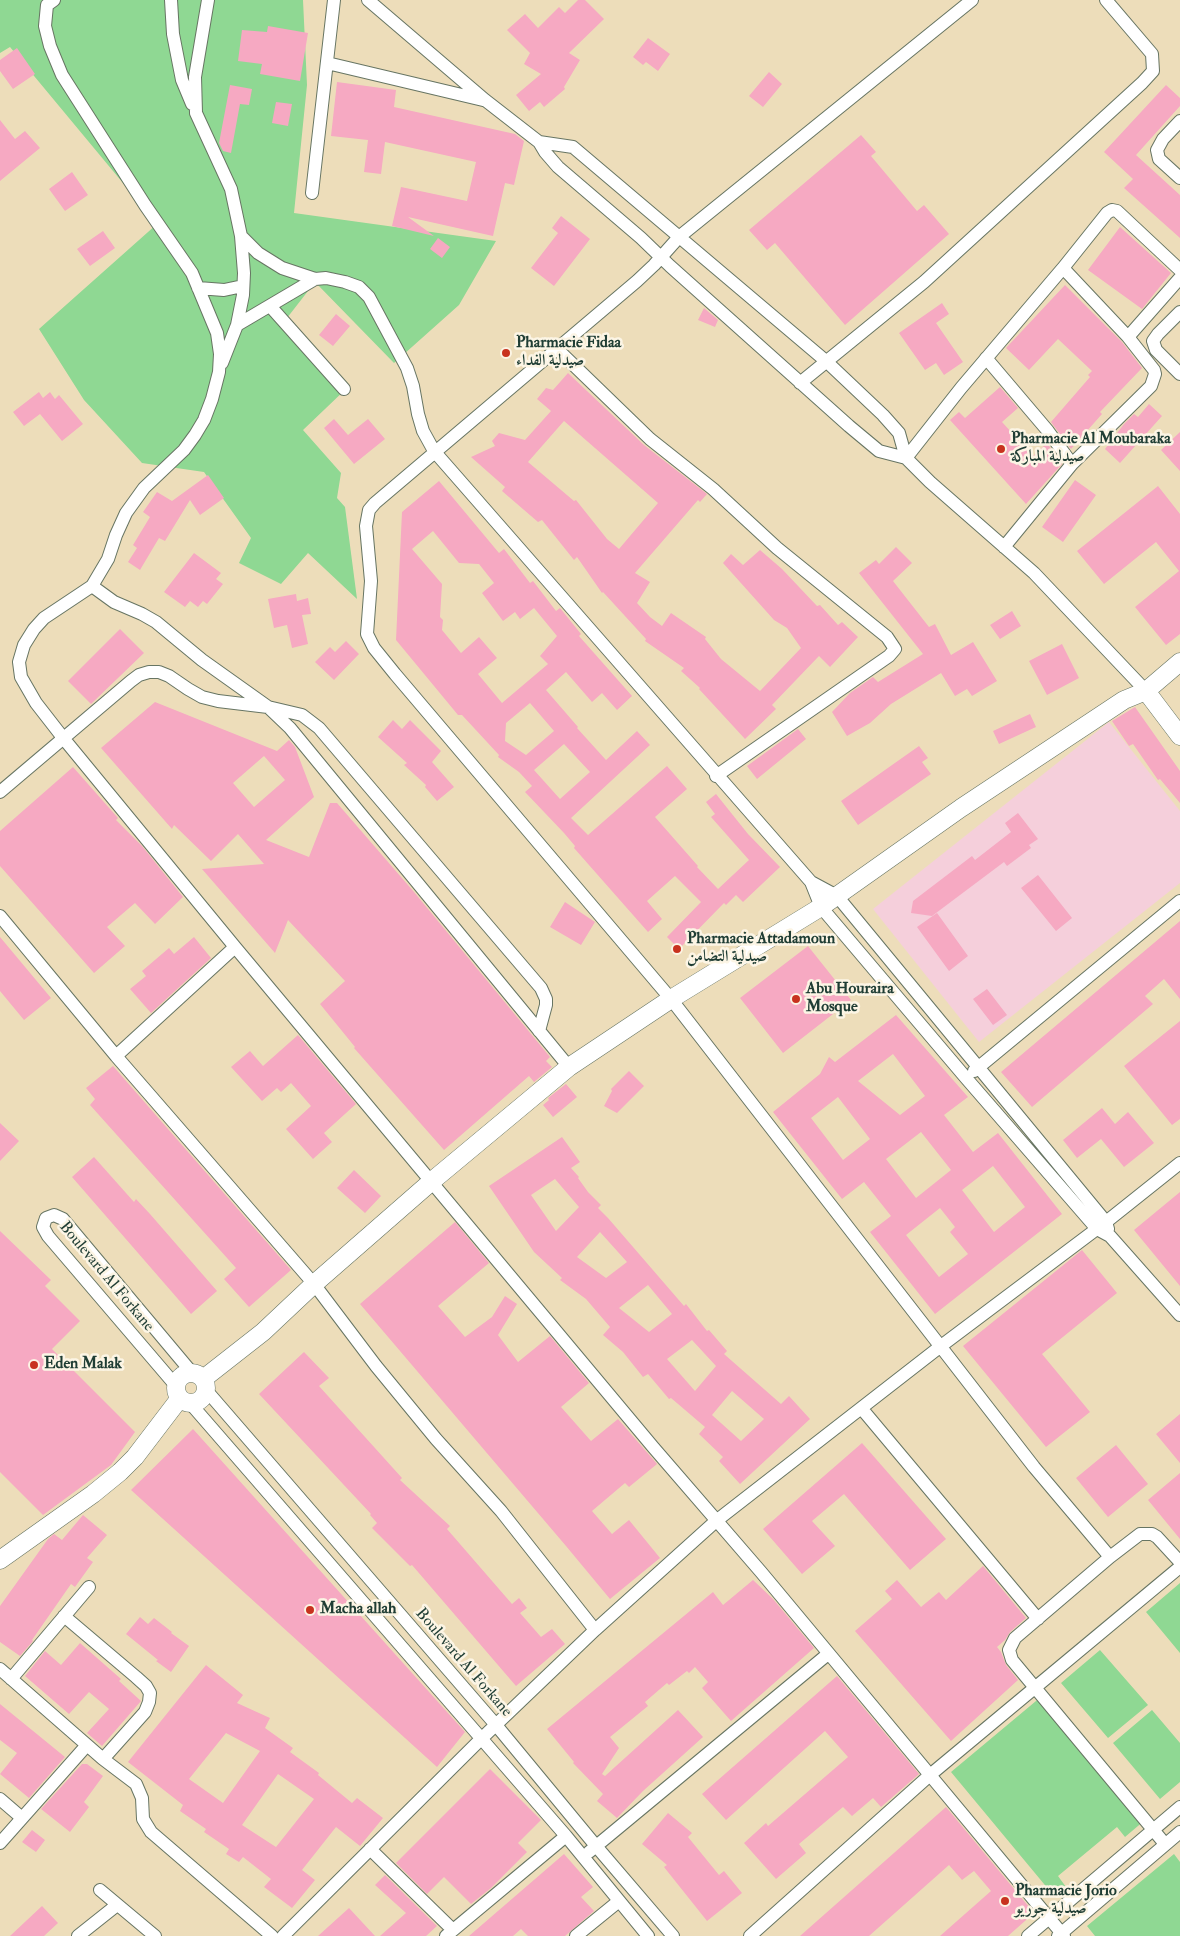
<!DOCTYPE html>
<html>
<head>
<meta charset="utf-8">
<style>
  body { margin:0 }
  canvas { display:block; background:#edddba }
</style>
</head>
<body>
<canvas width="1180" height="1936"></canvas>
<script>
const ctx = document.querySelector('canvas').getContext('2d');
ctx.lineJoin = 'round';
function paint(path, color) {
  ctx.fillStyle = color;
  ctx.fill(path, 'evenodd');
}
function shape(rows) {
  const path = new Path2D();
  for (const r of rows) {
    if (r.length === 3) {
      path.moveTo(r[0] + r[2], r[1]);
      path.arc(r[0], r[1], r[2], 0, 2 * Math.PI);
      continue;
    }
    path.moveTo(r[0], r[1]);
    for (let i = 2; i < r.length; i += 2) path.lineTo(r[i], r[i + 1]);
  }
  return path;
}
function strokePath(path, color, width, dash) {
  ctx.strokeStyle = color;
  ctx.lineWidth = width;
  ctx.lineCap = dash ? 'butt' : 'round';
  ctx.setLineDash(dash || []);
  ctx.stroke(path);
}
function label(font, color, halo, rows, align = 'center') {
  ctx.font = font + ' "IM FELL Double Pica",Amiri,serif';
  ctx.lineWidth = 5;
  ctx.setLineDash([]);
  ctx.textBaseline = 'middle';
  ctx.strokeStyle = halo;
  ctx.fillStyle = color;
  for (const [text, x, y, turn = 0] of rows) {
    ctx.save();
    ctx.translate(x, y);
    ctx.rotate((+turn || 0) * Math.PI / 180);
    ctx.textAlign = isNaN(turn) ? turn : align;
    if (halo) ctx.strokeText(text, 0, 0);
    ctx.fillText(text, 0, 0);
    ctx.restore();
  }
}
paint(shape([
  [1109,722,1180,811,1180,883,979,1042,873,909]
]), '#f5cfdb');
paint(shape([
  [0,0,303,0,307,85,294,213,496,241,459,305,394,363,315,282,287,318,347,388,303,430,341,473,337,498,345,507,357,599,308,553,281,584,239,563,251,538,204,472,142,463,84,400,39,329,157,224,10,47,0,53],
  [1180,1583,1180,1653,1146,1612],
  [1100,1650,1148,1705,1108,1738,1061,1683],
  [1042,1696,1145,1820,1125,1837,1117,1827,1058,1876,1066,1887,1054,1896,951,1772],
  [1152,1710,1180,1743,1180,1782,1160,1799,1113,1743],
  [1174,1854,1180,1862,1180,1936,1095,1936,1087,1926]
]), '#8fd893');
paint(shape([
  [578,0,585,0,604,19,569,53,580,60,564,87,565,89,544,107,540,102,529,111,516,95,541,74,524,64,530,53,507,30,525,14,538,28,559,7,565,13],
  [268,26,308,33,300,81,260,74,262,64,238,61,242,30,267,32],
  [648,38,670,54,658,71,646,62,643,65,633,57],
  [17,48,35,74,13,89,0,71,0,60],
  [769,72,782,84,763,107,749,96],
  [337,82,396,90,394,107,515,134,524,141,514,185,505,183,493,236,408,217,434,236,392,226,401,187,467,201,476,162,385,142,381,174,364,172,368,140,331,136],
  [230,85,252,89,249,105,240,104,231,153,223,151,219,143],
  [1166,85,1180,98,1180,106,1136,155,1180,195,1180,238,1124,188,1133,179,1104,152],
  [276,102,292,104,288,126,272,123],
  [0,120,15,139,25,131,40,148,0,181],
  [861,135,876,152,871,156,917,211,924,205,949,234,845,325,775,243,767,250,749,230],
  [72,172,88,195,65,211,49,189],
  [561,216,590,239,554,286,531,268,558,233,552,228],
  [1120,227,1171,273,1142,309,1088,270],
  [103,231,115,248,90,266,77,249],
  [438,238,450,247,442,258,430,249],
  [1065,285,1122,342,1142,368,1100,412,1102,414,1071,449,1051,422,1090,377,1088,375,1092,371,1058,339,1029,370,1006,348],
  [942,303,949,314,936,323,963,362,944,375,936,363,925,370,899,333],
  [704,308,718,320,715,327,698,320],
  [336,314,350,326,333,346,319,335],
  [568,373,644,445,707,494,700,502,698,500,635,573,650,582,637,603,650,617,662,626,671,613,706,637,705,639,721,659,760,691,801,648,787,628,774,620,723,563,731,554,743,565,760,550,782,569,817,606,820,605,838,625,842,622,858,637,830,667,819,656,772,705,776,709,745,739,699,689,700,688,681,671,684,668,645,641,646,639,603,592,602,593,577,557,574,560,542,520,538,522,502,491,505,487,471,457,495,446,492,441,499,433,525,440,551,411,537,399,546,388,553,390],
  [564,421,658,503,619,549,607,539,576,500,574,501,528,462],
  [1000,387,1018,408,1002,422,1033,456,1047,443,1062,464,1026,504,950,420,959,412,965,418],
  [39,392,43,398,50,392,55,399,59,395,83,424,62,441,40,414,24,426,13,412],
  [1149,404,1162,416,1120,463,1105,449,1124,424,1134,414,1138,417],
  [334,419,348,435,368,419,385,439,354,464,324,428],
  [1180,432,1180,471,1161,450],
  [208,475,224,498,200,515,190,500,165,541,159,538,140,570,128,562,137,548,133,545,150,517,143,512,157,492,172,501],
  [1075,480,1096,495,1063,542,1042,527],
  [439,481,499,553,504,549,530,583,533,581,556,611,560,608,581,634,579,636,632,696,617,710,602,693,592,702,566,672,546,690,578,727,577,728,606,760,637,731,650,745,571,818,588,835,667,766,687,789,655,817,698,866,697,867,718,889,749,860,711,817,715,814,706,802,716,794,748,834,780,867,743,902,736,895,726,905,724,903,679,949,667,937,701,902,675,876,647,901,662,919,648,932,574,848,575,846,564,833,525,792,532,786,519,772,498,757,499,755,462,715,458,715,396,640,402,512],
  [433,531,459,563,479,564,494,583,482,593,503,621,515,612,520,619,534,608,557,636,540,656,548,664,502,703,478,674,497,658,479,637,461,653,442,630,443,620,440,617,442,584,412,549],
  [530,703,554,731,526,755,505,741,506,723],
  [564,744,590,772,560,799,534,770],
  [1158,486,1180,514,1180,634,1166,645,1135,607,1179,571,1156,542,1104,584,1077,551],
  [896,547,912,563,893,581,929,627,935,624,951,655,973,642,997,681,972,696,967,689,955,696,941,673,891,704,870,723,847,736,832,712,850,693,873,677,878,682,923,654,859,573,876,560,879,564],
  [194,553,221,573,216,579,223,584,207,604,203,601,198,607,190,601,185,607,164,592],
  [296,594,297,601,308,598,311,614,302,615,308,644,292,648,287,625,274,628,268,599],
  [1012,611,1021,626,1000,639,990,625],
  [120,629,144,653,91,704,68,681],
  [346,641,359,654,334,680,315,662,330,647,335,652],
  [1062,644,1079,678,1047,695,1029,661],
  [155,702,277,751,289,740,295,747,314,797,266,840,309,857,330,803,337,803,414,892,550,1057,546,1061,552,1067,534,1082,529,1076,444,1150,354,1048,355,1047,320,1004,345,981,288,920,275,953,202,869,264,864,238,834,211,861,174,825,172,829,101,748],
  [264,756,285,780,254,807,233,783],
  [1135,707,1180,771,1180,803,1160,779,1158,780,1133,744,1129,746,1112,721],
  [1030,714,1036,727,999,744,993,731],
  [393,720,402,729,410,720,441,751,432,762,454,787,437,801,425,787,426,785,404,765,407,763,378,737],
  [798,729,806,739,757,779,747,766],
  [919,746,928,758,922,762,931,774,858,825,841,801],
  [73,767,118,818,116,820,142,846,183,897,155,924,135,903,107,927,125,946,94,973,0,866,0,831],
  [1018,813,1038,839,1029,845,1031,848,1007,866,1004,862,932,916,911,913,913,901,972,856,975,860,1011,832,1005,823],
  [1038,875,1072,918,1056,931,1021,888],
  [565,902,595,922,581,945,550,927],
  [937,913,968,956,949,971,917,927],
  [1180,921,1180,999,1164,979,1145,996,1153,1004,1032,1107,1001,1072],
  [0,937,51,998,24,1020,0,991],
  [194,937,211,958,151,1013,130,989,146,976,142,971,169,948,174,954],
  [808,946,851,1000,783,1053,740,998],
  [987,989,1007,1015,993,1025,973,999],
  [896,1015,968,1097,944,1115,973,1152,998,1133,1062,1214,935,1314,870,1232,891,1216,864,1182,842,1199,773,1112,820,1074,829,1057,835,1062],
  [893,1054,925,1096,900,1115,858,1081],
  [838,1097,870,1139,843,1160,811,1118],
  [921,1132,951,1170,916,1198,886,1159],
  [993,1166,1025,1207,994,1232,962,1190],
  [940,1208,955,1227,950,1232,968,1254,939,1277,906,1235],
  [1180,1021,1180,1119,1172,1125,1124,1066],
  [298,1035,356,1104,324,1133,332,1142,313,1159,286,1129,311,1106,291,1083,281,1092,277,1088,262,1101,231,1067,250,1051,263,1066],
  [113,1066,291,1270,249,1307,224,1279,236,1268,90,1105,95,1099,86,1088],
  [629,1071,644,1086,617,1113,604,1106,612,1091,611,1089],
  [566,1084,577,1097,553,1117,543,1105,549,1100,548,1098],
  [1102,1108,1115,1124,1128,1112,1154,1143,1124,1167,1101,1139,1077,1158,1063,1140],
  [0,1123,19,1141,0,1161],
  [562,1137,580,1162,571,1168,579,1177,578,1178,588,1192,601,1205,598,1208,608,1218,684,1306,686,1304,707,1331,709,1330,727,1351,724,1354,781,1404,789,1396,810,1419,740,1484,719,1461,723,1457,699,1434,705,1427,671,1398,669,1399,648,1374,643,1377,623,1352,603,1335,610,1327,586,1299,560,1280,562,1278,534,1252,489,1186],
  [555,1179,579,1207,556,1231,531,1195],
  [600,1232,627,1262,606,1278,577,1257],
  [648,1285,672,1314,649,1332,619,1308],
  [692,1340,716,1366,695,1391,667,1359],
  [732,1391,764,1419,741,1441,712,1415],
  [94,1157,134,1202,136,1199,150,1214,217,1291,191,1314,72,1177],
  [354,1170,381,1196,365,1213,337,1188],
  [1180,1192,1180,1286,1134,1230],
  [455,1222,489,1263,438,1306,465,1337,492,1317,505,1296,517,1304,498,1335,518,1362,550,1336,589,1383,561,1407,591,1441,618,1419,657,1464,629,1487,625,1483,592,1511,612,1534,629,1520,660,1558,610,1599,566,1546,360,1304],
  [0,1231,51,1280,45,1286,80,1321,52,1349,135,1432,111,1465,43,1515,0,1472],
  [1082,1250,1117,1293,1042,1354,1090,1412,1046,1447,963,1346],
  [304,1352,329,1378,319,1386,402,1478,400,1480,450,1526,447,1529,512,1604,519,1598,527,1608,520,1613,541,1637,552,1629,565,1644,516,1686,412,1565,410,1566,372,1528,377,1523,370,1515,371,1514,259,1394],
  [1180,1414,1180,1463,1156,1434],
  [193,1429,465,1732,437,1767,131,1490],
  [862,1443,946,1539,910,1570,844,1494,812,1521,835,1546,802,1574,763,1529],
  [1116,1445,1148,1484,1108,1517,1076,1478],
  [1180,1473,1180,1539,1148,1500],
  [83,1515,107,1535,87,1558,93,1562,75,1587,71,1584,32,1640,33,1641,20,1656,0,1642,0,1606,48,1539,54,1534,62,1540],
  [983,1566,1026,1618,1010,1632,1005,1640,997,1647,1001,1652,1006,1665,1018,1680,951,1741,855,1631,892,1599,885,1591,897,1580,921,1607,939,1592,946,1600],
  [753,1580,773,1599,814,1648,731,1721,702,1688,708,1682,695,1667,689,1673,687,1671,669,1685,667,1683,645,1702,648,1706,610,1737,619,1748,602,1774,605,1776,678,1710,703,1737,643,1791,617,1818,597,1801,603,1794,573,1763,574,1762,547,1729,713,1592,723,1605],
  [140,1617,148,1624,154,1618,172,1632,171,1633,189,1646,171,1672,156,1661,158,1660,126,1634],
  [80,1643,121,1679,119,1681,141,1701,102,1746,87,1733,109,1709,89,1692,69,1714,25,1676,45,1651,61,1665],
  [206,1665,243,1695,237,1703,270,1718,265,1728,293,1748,290,1752,319,1773,318,1775,352,1803,357,1798,383,1818,360,1846,336,1827,302,1870,315,1880,292,1908,264,1887,271,1879,243,1857,239,1862,226,1854,229,1849,204,1832,206,1829,180,1811,183,1805,128,1762],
  [226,1733,260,1751,223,1803,189,1779],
  [278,1774,314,1799,276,1847,242,1825],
  [837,1676,919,1774,881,1807,873,1798,852,1816,843,1807,799,1844,806,1853,776,1879,744,1843,766,1823,768,1826,848,1757,825,1731,726,1820,702,1794],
  [0,1704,65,1757,29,1798,0,1774,17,1753,0,1740],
  [82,1764,87,1764,103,1776,84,1802,89,1807,70,1832,41,1809],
  [490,1769,541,1820,518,1843,527,1852,491,1888,471,1904,444,1877,427,1894,396,1863],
  [946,1807,1034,1913,1008,1936,940,1936,991,1891,974,1871,962,1880,949,1865,869,1936,800,1936],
  [668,1813,692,1833,688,1837,719,1875,724,1871,742,1893,707,1921,664,1867,667,1865,642,1844],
  [32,1830,45,1840,36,1852,22,1842],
  [564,1854,593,1887,581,1897,594,1911,565,1936,528,1936,521,1929,513,1936,469,1936],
  [385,1875,437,1926,426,1936,380,1936,406,1913,375,1885],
  [42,1906,58,1923,44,1936,10,1936],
  [349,1908,375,1936,318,1936]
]), '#f6a9c2');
const street = shape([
  [54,0,47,5,45,26,50,46,62,75,145,205,192,273,217,333,220,354,219,372,212,399,204,420,195,435,184,450,144,488,126,513,116,535,108,559,92,586,44,618,34,629,24,645,19,662,21,677,36,703,64,739,235,947,653,1447,761,1572,1064,1936],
  [171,0,173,34,182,80,192,104],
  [208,0,195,77,196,113,231,189,241,236,244,273,243,295,237,325,222,363],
  [368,0,485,100,539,142,545,152,558,167,641,238,670,266,849,426,879,451,906,458],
  [972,0,679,237,654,265,637,281,375,503,369,510,366,526,371,581,367,634,374,648,395,674,671,999,1034,1467,1110,1557],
  [327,63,483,100],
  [1180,121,1163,139,1157,150,1159,159,1180,178],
  [539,142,573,147,827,362,883,415,899,433,906,458,930,482,1034,573,1146,691],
  [312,193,334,0],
  [241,236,258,253,282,268,315,279],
  [1063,268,1107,213,1112,210,1117,211,1180,270],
  [198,288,224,290,243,286],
  [270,306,344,389],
  [1180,312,1158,334,1153,341,1156,350,1180,374],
  [237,325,315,279,326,278,345,282,359,287,369,297,407,368,413,386,418,414,423,431,434,451,811,882,821,907,966,1078,1097,1229,1110,1236,1180,1315],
  [1128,337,1180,278],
  [556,348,650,439,713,489,777,548,887,637,895,649,889,656,716,776],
  [986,358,1048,431,1072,464,1004,547],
  [800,383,924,282,1142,83,1153,71,1152,54,1106,0],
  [906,458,961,388,1063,268,1128,337,1154,370,1155,374,1151,386,1072,464],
  [92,586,114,602,142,614,156,622,202,660,268,707,290,728,569,1067],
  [0,792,131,681,139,675,149,672,159,672,169,676,188,689,202,697,218,701,268,707,302,715,319,728,541,988,546,999,546,1005,539,1031],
  [811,882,837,896,1106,1222,1108,1229],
  [0,916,116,1056,314,1284,376,1366,436,1439,501,1511,595,1630],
  [116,1056,235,947],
  [974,1071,1180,901],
  [177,1387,48,1236,43,1227,46,1218,54,1215,63,1219,193,1374],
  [206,1390,496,1725,596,1846,673,1936],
  [190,1403,566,1836,648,1936],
  [862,1409,1038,1619],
  [64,1616,136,1677,146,1686,150,1693,149,1702,145,1712,103,1759],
  [0,1669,103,1759,136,1784,142,1798,143,1819,151,1832,272,1936],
  [11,1679,89,1587],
  [0,1799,22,1818],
  [0,1843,87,1745],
  [1165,1844,1012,1660,1009,1650,1015,1638,1110,1557,1140,1534,1152,1534,1157,1537,1180,1562],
  [370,1849,453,1930],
  [589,1852,828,1654],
  [100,1890,155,1936],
  [78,1936,117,1905],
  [283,1936,481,1739,595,1630,716,1521,941,1346,1106,1222,1180,1163],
  [446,1936,566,1836],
  [576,1936,619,1901],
  [750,1936,930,1775,1180,1567],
  [1028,1936,1180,1807],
  [1058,1936,1180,1832]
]);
const secondary = shape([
  [1146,691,1180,736],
  [191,1388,15],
  [203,1379,263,1332,314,1284,432,1181,569,1067,671,999,821,907,961,808,1124,700,1146,691,1180,662],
  [0,1560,93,1494,120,1472,135,1457,180,1398]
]);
strokePath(street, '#677563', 14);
strokePath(secondary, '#677563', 19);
strokePath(street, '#fff', 12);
strokePath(secondary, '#fff', 18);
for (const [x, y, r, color] of [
  [506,353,5,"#c8321e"],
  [1001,449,5,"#c8321e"],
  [677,949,5,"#c8321e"],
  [796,999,5,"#c8321e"],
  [34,1365,5,"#c8321e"],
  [310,1610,5,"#c8321e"],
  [1005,1901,5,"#c8321e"]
]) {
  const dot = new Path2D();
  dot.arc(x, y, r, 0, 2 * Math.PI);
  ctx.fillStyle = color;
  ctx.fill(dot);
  strokePath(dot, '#fcf5e5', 2);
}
label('bold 16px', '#1f3d34', '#fcf5e5', [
  ["Pharmacie Fidaa",516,344],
  ["صيدلية الفداء",516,362],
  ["Pharmacie Al Moubaraka",1011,440],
  ["صيدلية المباركة",1011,458],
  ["Pharmacie Attadamoun",687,940],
  ["صيدلية التضامن",687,958],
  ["Abu Houraira",806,990],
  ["Mosque",806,1008],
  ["Eden Malak",44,1365],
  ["Macha allah",320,1610],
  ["Pharmacie Jorio",1015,1892],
  ["صيدلية جوريو",1015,1910]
], 'left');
label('16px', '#1f3d34', '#fcf5e5', [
  ["Boulevard Al Forkane",106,1277,50],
  ["Boulevard Al Forkane",463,1663,49]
]);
</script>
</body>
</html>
